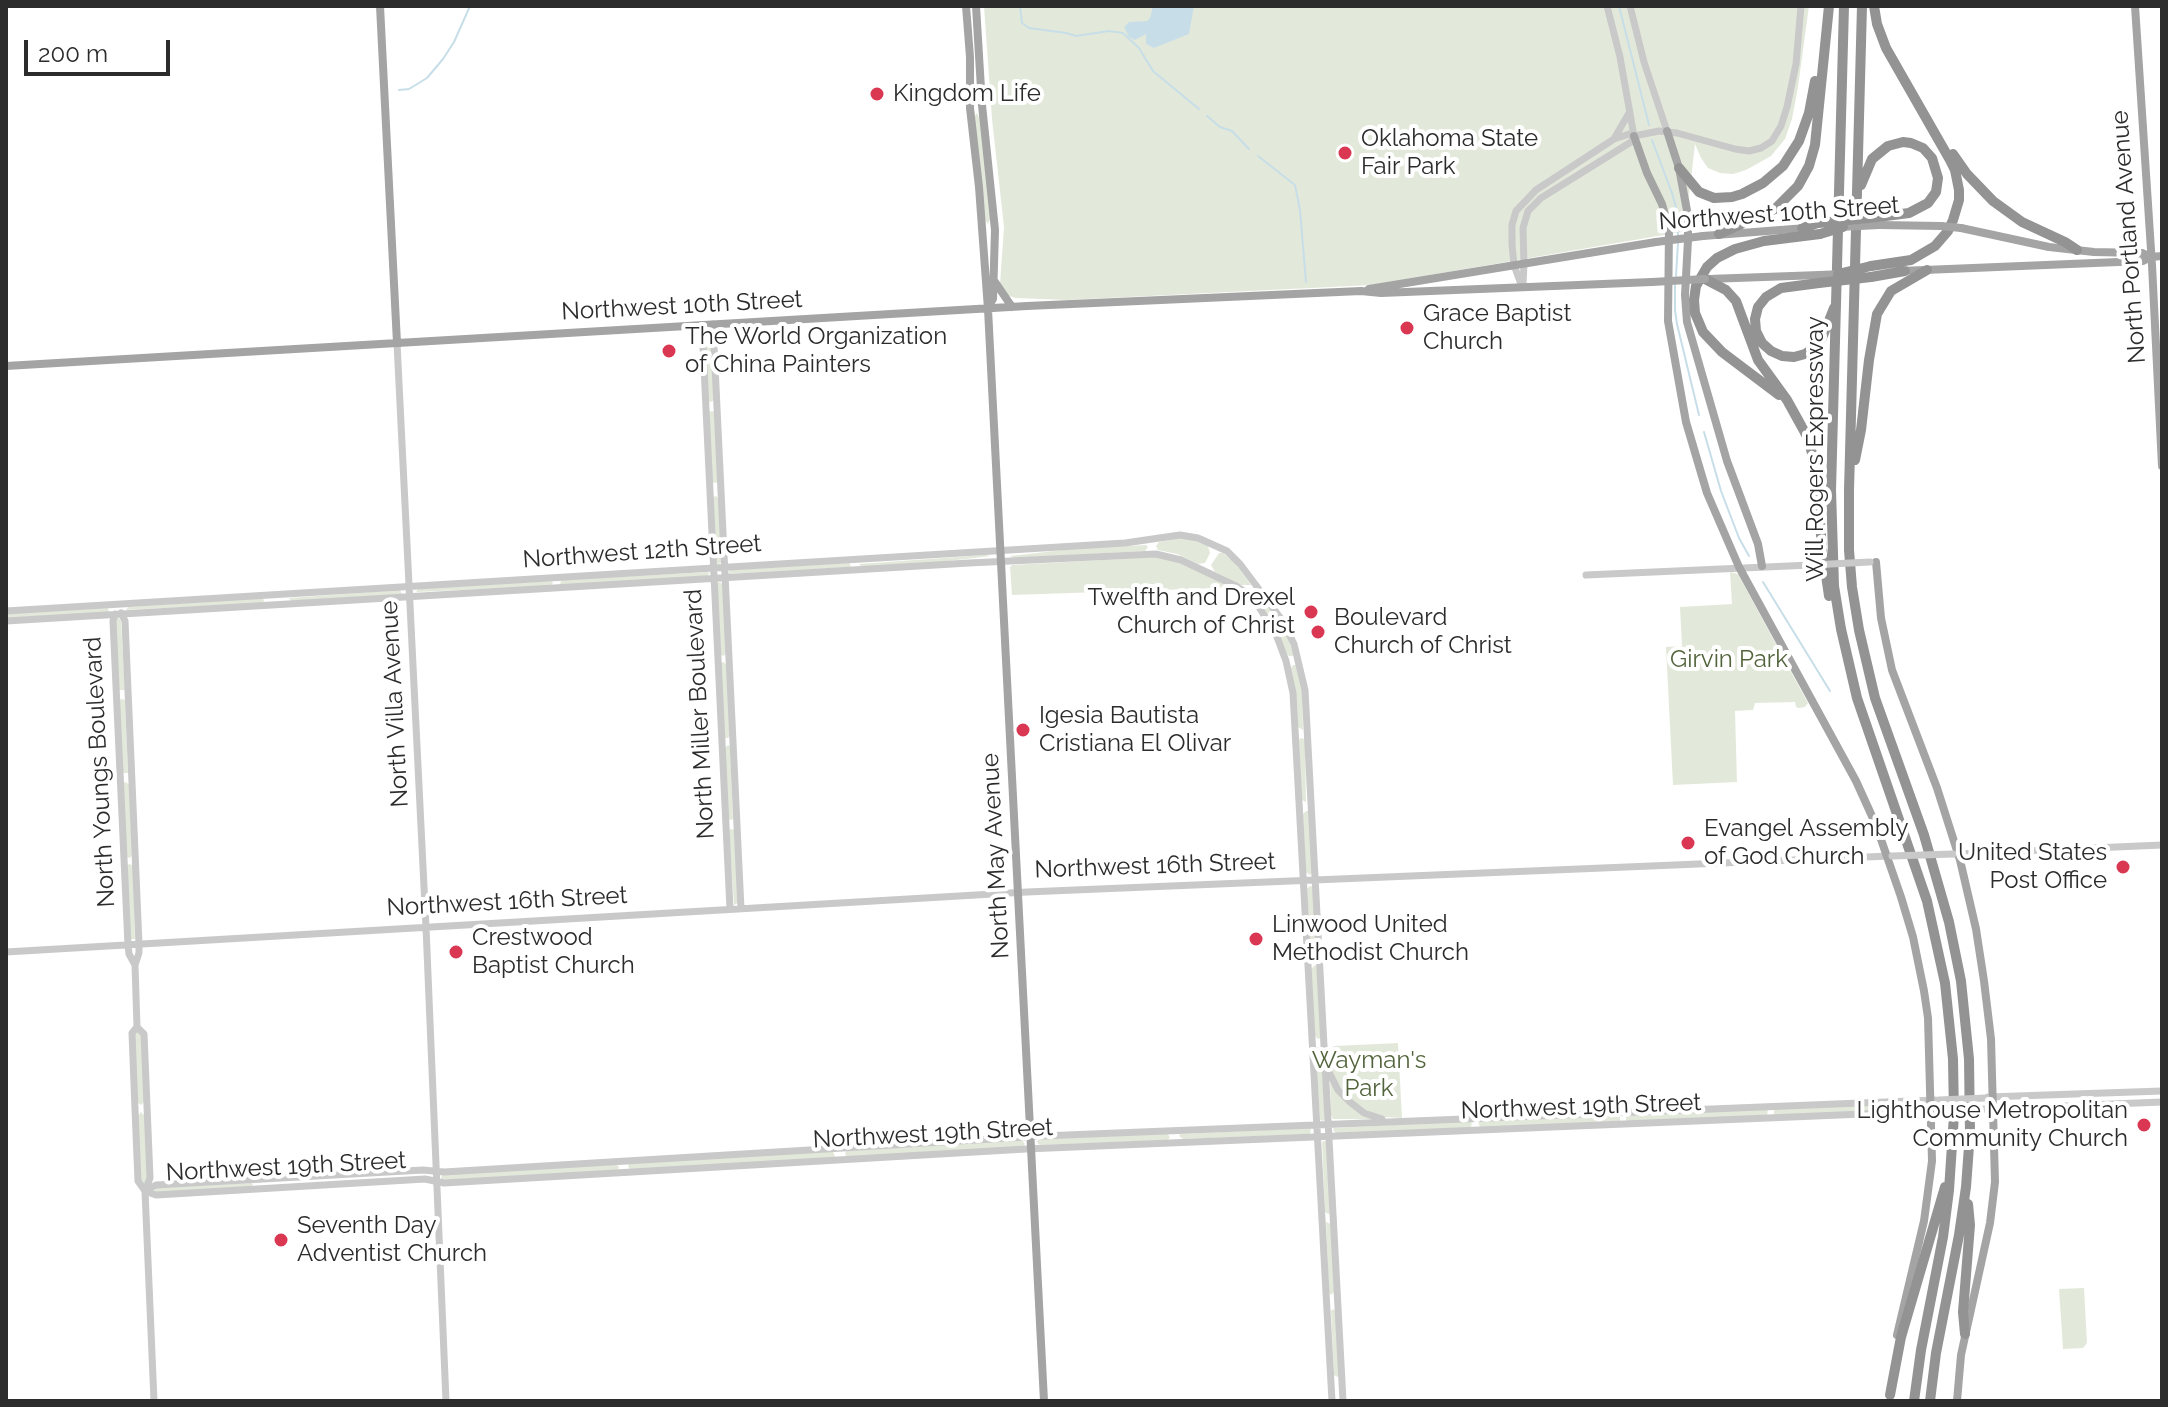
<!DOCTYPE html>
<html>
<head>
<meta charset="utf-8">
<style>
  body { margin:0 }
  #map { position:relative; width:2168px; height:1407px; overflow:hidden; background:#fff; font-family:Raleway,sans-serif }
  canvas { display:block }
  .frame { position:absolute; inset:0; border:8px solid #2c2c2c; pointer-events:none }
  .scale { position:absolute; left:24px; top:40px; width:146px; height:36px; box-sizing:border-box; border:4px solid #2c2c2c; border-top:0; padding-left:10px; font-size:24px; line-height:28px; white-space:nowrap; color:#2c2c2c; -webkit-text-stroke:6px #fff; paint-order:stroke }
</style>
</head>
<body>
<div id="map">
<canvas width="2168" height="1407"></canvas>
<div class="frame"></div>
<div class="scale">200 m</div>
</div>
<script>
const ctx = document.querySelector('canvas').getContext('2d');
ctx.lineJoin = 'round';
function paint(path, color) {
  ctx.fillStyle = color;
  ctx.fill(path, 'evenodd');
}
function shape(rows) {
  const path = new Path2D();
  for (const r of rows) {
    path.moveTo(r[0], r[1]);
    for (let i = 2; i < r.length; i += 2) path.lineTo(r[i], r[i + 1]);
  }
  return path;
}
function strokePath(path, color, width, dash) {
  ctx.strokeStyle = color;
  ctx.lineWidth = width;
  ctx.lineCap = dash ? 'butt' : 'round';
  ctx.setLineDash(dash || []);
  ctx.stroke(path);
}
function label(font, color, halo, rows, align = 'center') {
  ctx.font = font + ' Raleway,sans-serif';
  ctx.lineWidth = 8;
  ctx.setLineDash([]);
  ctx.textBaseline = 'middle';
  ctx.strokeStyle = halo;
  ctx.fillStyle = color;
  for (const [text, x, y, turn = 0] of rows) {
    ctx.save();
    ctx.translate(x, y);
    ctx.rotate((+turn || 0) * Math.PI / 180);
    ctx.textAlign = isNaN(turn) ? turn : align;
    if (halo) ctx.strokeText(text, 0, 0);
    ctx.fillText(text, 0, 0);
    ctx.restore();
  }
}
paint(shape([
  [984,6,1809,6,1798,87,1792,119,1785,139,1771,156,1746,170,1733,174,1720,173,1708,168,1701,158,1695,144,1689,196,1693,230,1372,285,1067,300,1015,298,1007,295,1000,284,1004,227,992,119],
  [977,113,981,121,991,217,988,224,985,220,974,117],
  [708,331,711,333,714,400,711,402,708,401,705,332],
  [712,411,714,412,718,482,715,483,712,482,709,412],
  [716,496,719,499,722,562,719,564,716,563,713,497],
  [1179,538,1196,540,1208,546,1210,553,1205,563,1198,564,1177,554,1158,550,1156,546,1159,542],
  [1146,545,1148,547,1145,551,1014,558,1010,556,1072,549],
  [1219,553,1223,553,1234,562,1251,585,1241,585,1215,572,1211,565],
  [985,555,991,556,931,563,862,567,859,564],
  [1157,557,1180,562,1224,583,1225,585,1220,588,1012,595,1010,567,1012,565],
  [849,563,851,566,849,567,728,574,730,570],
  [707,572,710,573,707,576,561,585,560,583,562,580],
  [1730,572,1738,574,1808,703,1805,707,1799,708,1796,707,1795,702,1755,703,1753,710,1735,711,1737,782,1673,785,1666,647,1682,646,1680,607,1732,604],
  [551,581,553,583,551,586,416,592,418,589],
  [720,582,723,585,726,652,724,656,721,655,717,583],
  [400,590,402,594,291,601,289,598],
  [1260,596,1274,613,1288,638,1293,653,1293,656,1289,656,1287,654,1260,603],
  [262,598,264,600,263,603,126,610,128,607],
  [108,608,109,612,6,618,6,614],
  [118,617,121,621,125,690,118,690,115,620],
  [724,662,726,665,730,736,728,738,725,738,720,663],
  [1293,665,1297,665,1302,684,1303,730,1298,727,1297,702,1291,668],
  [122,699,125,700,128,773,122,773,119,700],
  [1300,738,1305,739,1306,802,1302,800,1299,741],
  [728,745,730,746,733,819,731,820,728,819,725,748],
  [125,782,129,784,132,855,130,858,127,857,123,783],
  [1306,811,1309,811,1312,873,1310,875,1306,872,1303,814],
  [731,829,734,830,738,903,734,905,729,830],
  [130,864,133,866,135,939,130,939,127,865],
  [1310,886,1313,887,1317,956,1315,957,1311,954,1307,889],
  [1315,965,1317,967,1321,1038,1318,1039,1315,1036,1311,969],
  [136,1031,141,1033,144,1102,141,1105,138,1103,134,1034],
  [1398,1043,1402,1118,1383,1117,1361,1108,1345,1094,1332,1074,1328,1052,1334,1046],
  [1318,1047,1321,1048,1325,1119,1323,1121,1320,1120,1319,1104,1316,1048],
  [1330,1081,1372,1119,1333,1119,1331,1115],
  [1927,1103,1928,1109,1776,1116,1774,1114,1774,1109],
  [1768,1109,1767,1116,1628,1122,1626,1120,1626,1115],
  [141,1112,146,1117,148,1178,144,1184,141,1180,138,1116],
  [1620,1116,1620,1121,1480,1128,1478,1121],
  [1472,1121,1471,1128,1337,1134,1333,1130,1334,1128],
  [1311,1128,1310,1134,1183,1139,1179,1136,1180,1134],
  [1168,1134,1170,1138,1167,1140,1041,1145,1038,1144,1037,1141,1040,1139],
  [1022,1140,1025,1144,1022,1147,847,1157,845,1154,846,1151],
  [1324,1141,1326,1141,1330,1213,1328,1214,1325,1212,1322,1142],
  [833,1151,835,1157,630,1170,628,1166,629,1164],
  [616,1164,619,1167,618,1170,442,1180,441,1178,442,1175],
  [251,1183,253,1184,251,1188,154,1192,156,1188],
  [1326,1222,1331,1224,1334,1292,1331,1295,1329,1292],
  [2084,1288,2087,1343,2083,1348,2063,1349,2059,1289],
  [1333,1309,1336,1311,1339,1375,1337,1377,1334,1375,1331,1311]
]), '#e3e9da');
paint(shape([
  [1153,6,1194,6,1189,34,1154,48,1146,44,1146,34,1135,40,1129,37,1124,27,1129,22,1147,21,1150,18]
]), '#c7dee8');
strokePath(shape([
  [1020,6,1022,23,1029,28,1066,33,1076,36,1109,31,1123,33,1139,48,1153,71,1199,109],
  [1619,6,1649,125],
  [399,90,409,89,427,78,443,59,454,42,470,6],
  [1207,116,1220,127,1232,131,1249,149],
  [1652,140,1672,193,1677,211,1678,236],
  [1258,156,1295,185,1300,210,1306,282],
  [1676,276,1678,243],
  [1675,283,1675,310,1677,324,1699,415],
  [1704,432,1721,491,1739,538,1749,556],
  [1763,582,1830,691]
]), '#c7dee8', 2);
strokePath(shape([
  [1607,6,1620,57,1634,136],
  [1630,6,1644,62,1667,131],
  [1615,137,1629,113],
  [1523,284,1524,264,1523,228,1528,211,1541,198,1631,142,1634,136],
  [1522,287,1514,265,1512,245,1512,225,1516,211,1536,190,1614,139,1629,134,1634,136,1659,131,1677,133,1735,149,1749,151,1761,148,1772,141,1781,126,1787,107,1796,64,1801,6],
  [713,324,741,909],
  [702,325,730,909],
  [397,343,426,927,446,1401],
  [1586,575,1811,565],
  [6,611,1125,543,1180,535,1198,538,1227,551,1240,564,1282,620,1294,644,1305,690,1343,1401],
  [121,613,125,621,139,944,139,953,135,965,137,1027,132,1033,135,1109,138,1181,145,1191],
  [115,614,113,621,128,945,129,954,135,965],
  [6,621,969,563,1156,554,1181,560,1236,586,1248,594,1259,607,1277,637,1286,661,1293,693,1332,1401],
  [1955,854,2162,845],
  [6,952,1027,892,1890,856],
  [137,1027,144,1034,150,1178,145,1191,154,1401],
  [1328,1070,1338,1090,1350,1102,1364,1113,1382,1119],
  [1988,1097,2162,1091],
  [1988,1109,2162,1102],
  [145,1191,156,1185,423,1170,444,1172,1042,1136,1935,1100],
  [145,1191,156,1195,425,1179,444,1183,1026,1149,1935,1111]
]), '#c9c9c9', 7);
strokePath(shape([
  [380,6,397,343],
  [966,6,970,57,970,108,979,187,988,309,1044,1401],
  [976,6,982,105,995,230,993,299,988,307],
  [2135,6,2152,265,2162,466],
  [1667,131,1679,168,1688,216,1688,240,1685,295,1687,322,1727,461,1758,544,1762,566],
  [1634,136,1647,173,1662,204,1669,229,1668,321,1686,422,1707,493,1739,567,1856,781,1876,825,1901,897,1913,937,1924,991,1928,1018,1932,1161,1924,1221,1897,1335],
  [1879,225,1941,226],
  [1961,228,2049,247,2094,252,2142,253,2151,257],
  [1703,236,1806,228],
  [1900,271,2143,261,2151,257,2162,256],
  [1708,279,1820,275],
  [995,282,1012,307],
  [1369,289,1656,242],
  [6,366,1027,306,1361,291,1381,293,1652,282],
  [1876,562,1881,618,1892,670,1937,788,1960,860,1976,929,1984,981,1991,1039,1995,1182,1990,1223,1961,1355,1957,1401]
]), '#a4a4a4', 8);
strokePath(shape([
  [1844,6,1831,490,1834,586,1841,629,1857,698,1927,901,1945,983,1953,1059,1954,1115,1949,1190,1943,1237,1921,1350,1914,1401],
  [1862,6,1849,490,1849,550,1852,587,1859,630,1875,698,1924,835,1949,922,1961,981,1969,1059,1970,1133,1966,1187,1959,1235,1936,1353,1930,1401],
  [1953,154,1967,174,1993,201,2022,222,2065,242,2077,250],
  [1679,168,1699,192,1714,198,1732,197,1742,194,1763,183,1783,166,1799,141,1809,113,1815,81],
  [1861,185,1872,159,1888,146,1903,142,1911,143,1923,148,1932,158,1938,178,1936,192,1928,203,1909,213,1878,217],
  [1802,228,1818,223],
  [1719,234,1775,209,1798,186,1809,166,1815,145,1829,6],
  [1871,266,1911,260,1935,246,1948,231,1953,220,1959,200,1959,190,1955,170,1950,160,1886,48,1877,24,1874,6],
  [1871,277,1905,271],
  [1705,279,1726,290,1736,301,1758,360,1787,400,1808,438,1816,469,1822,548,1829,596],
  [1819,283,1781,288,1766,297,1758,307,1755,319,1756,331,1762,343,1771,351,1782,356,1794,357,1805,354,1815,347,1822,338,1834,308],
  [1779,395,1722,352,1703,332,1695,313,1694,300,1696,286,1707,267,1717,258,1735,249,1764,241,1820,234],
  [1855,460,1861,430,1869,360,1877,314,1891,291,1927,270],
  [1965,1334,1963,1312,1970,1225,1968,1204],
  [1890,1395,1901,1337,1945,1187]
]), '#939393', 10);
strokePath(shape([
  [1811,565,1870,562],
  [1892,856,1953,854],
  [1939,1100,1986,1098],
  [1939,1111,1986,1109]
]), '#c9c9c9', 7);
strokePath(shape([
  [1941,226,1961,228],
  [1840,227,1879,225],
  [1656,242,1703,236],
  [1820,275,1843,274],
  [1652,282,1705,279]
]), '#a4a4a4', 8);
strokePath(shape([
  [1818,223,1878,217],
  [1820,234,1843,227],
  [1838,274,1871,266],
  [1819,283,1871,277]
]), '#939393', 10);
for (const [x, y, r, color] of [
  [877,94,8,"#da3753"],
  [1345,153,8,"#da3753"],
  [1407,328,8,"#da3753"],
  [669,351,8,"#da3753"],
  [1311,612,8,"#da3753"],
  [1318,632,8,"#da3753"],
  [1023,730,8,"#da3753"],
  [1688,843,8,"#da3753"],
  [2123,867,8,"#da3753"],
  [1256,939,8,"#da3753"],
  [456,952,8,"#da3753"],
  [2144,1125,8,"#da3753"],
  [281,1240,8,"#da3753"]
]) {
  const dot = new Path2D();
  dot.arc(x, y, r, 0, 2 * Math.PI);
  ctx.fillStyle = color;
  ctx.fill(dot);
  strokePath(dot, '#fff', 3);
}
label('24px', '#2c2c2c', '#fff', [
  ["Kingdom Life",893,94],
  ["Oklahoma State",1361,139],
  ["Fair Park",1361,167],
  ["Grace Baptist",1423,314],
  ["Church",1423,342],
  ["The World Organization",685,337],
  ["of China Painters",685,365],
  ["Twelfth and Drexel",1295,598,"right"],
  ["Church of Christ",1295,626,"right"],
  ["Boulevard",1334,618],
  ["Church of Christ",1334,646],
  ["Igesia Bautista",1039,716],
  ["Cristiana El Olivar",1039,744],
  ["Evangel Assembly",1704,829],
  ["of God Church",1704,857],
  ["United States",2107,853,"right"],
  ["Post Office",2107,881,"right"],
  ["Linwood United",1272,925],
  ["Methodist Church",1272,953],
  ["Crestwood",472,938],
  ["Baptist Church",472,966],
  ["Lighthouse Metropolitan",2128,1111,"right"],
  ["Community Church",2128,1139,"right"],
  ["Seventh Day",297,1226],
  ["Adventist Church",297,1254]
], 'left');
label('24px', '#2c2c2c', '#fff', [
  ["Northwest 10th Street",1779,214,-4],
  ["North Portland Avenue",2129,237,-94],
  ["Northwest 10th Street",682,306,-3],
  ["Will Rogers Expressway",1816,449,-90],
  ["Northwest 12th Street",642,552,-4],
  ["North Villa Avenue",395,704,-93],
  ["North Miller Boulevard",700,714,-93],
  ["North Youngs Boulevard",100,772,-93],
  ["North May Avenue",996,856,-93],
  ["Northwest 16th Street",1155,866,-2],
  ["Northwest 16th Street",507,902,-3],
  ["Northwest 19th Street",1581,1107,-2],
  ["Northwest 19th Street",933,1134,-3],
  ["Northwest 19th Street",286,1167,-3]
]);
label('24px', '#53643c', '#fff', [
  ["Girvin Park",1729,660],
  ["Wayman's",1369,1061],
  ["Park",1369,1089]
]);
</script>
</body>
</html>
